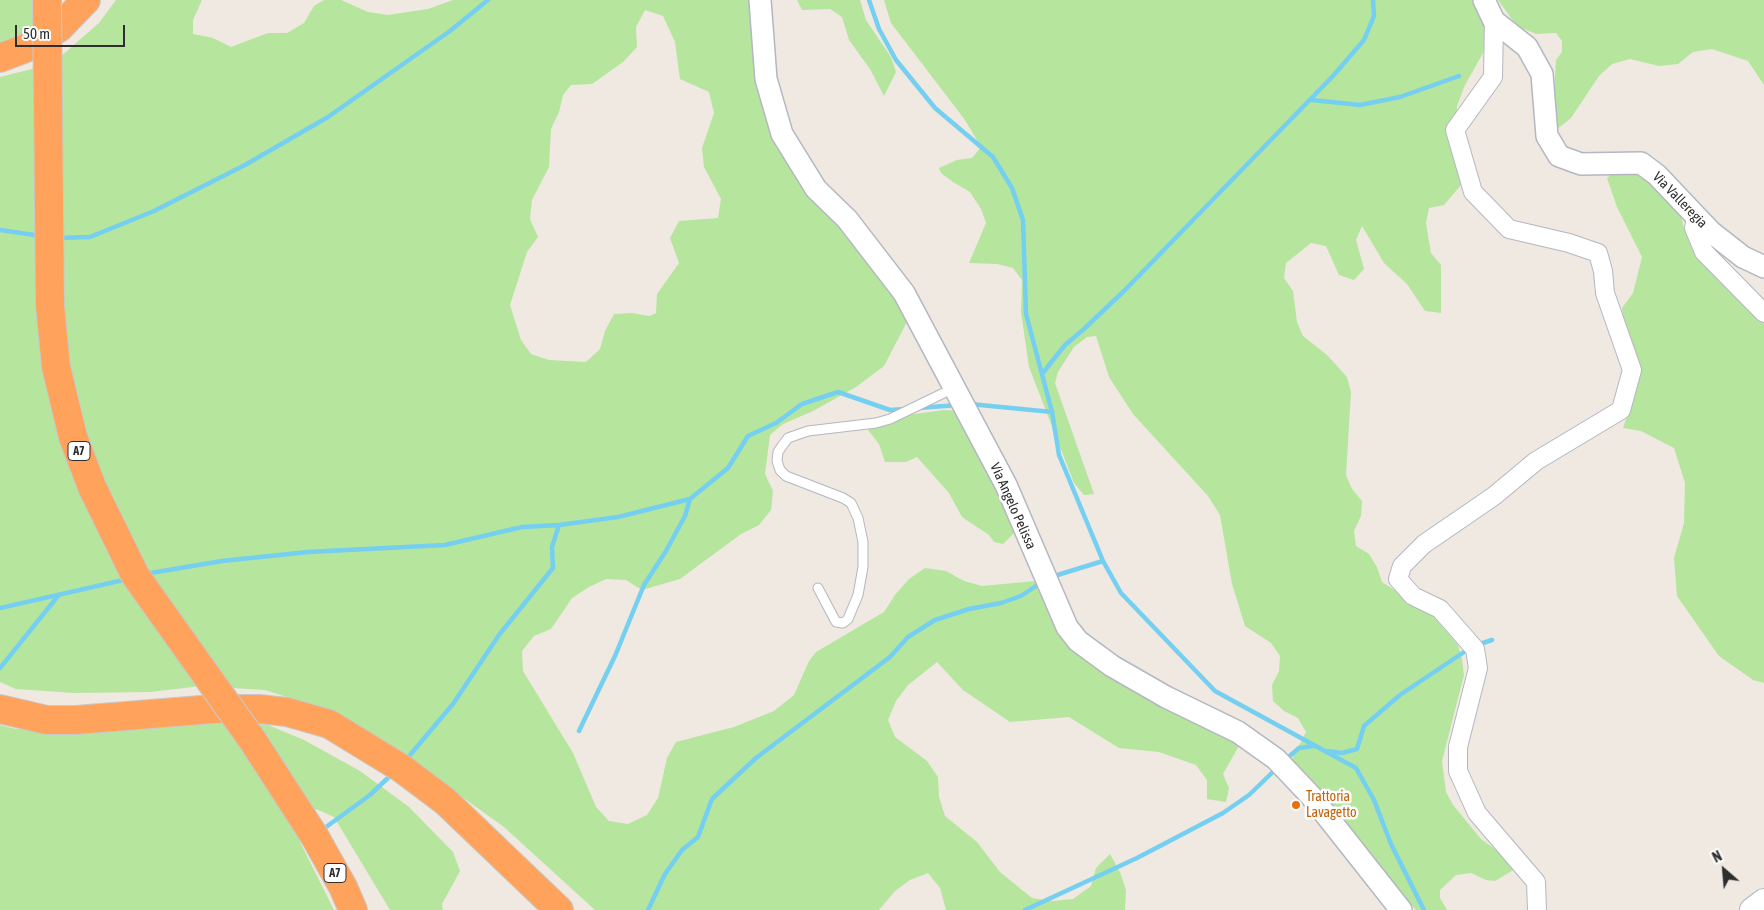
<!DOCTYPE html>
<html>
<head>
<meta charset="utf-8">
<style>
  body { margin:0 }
  #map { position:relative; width:1764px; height:910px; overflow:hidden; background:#efe9e1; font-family:"Asap Condensed",sans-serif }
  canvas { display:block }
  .north { position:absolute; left:1699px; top:845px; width:50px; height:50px; -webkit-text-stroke:4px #fff; paint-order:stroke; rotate:333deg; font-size:14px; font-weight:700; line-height:20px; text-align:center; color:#2e2e2e }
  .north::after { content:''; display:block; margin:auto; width:18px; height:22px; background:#2e2e2e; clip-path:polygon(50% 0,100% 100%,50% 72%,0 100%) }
  .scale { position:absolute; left:15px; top:25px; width:110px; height:22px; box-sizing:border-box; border:2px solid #2e2e2e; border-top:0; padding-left:6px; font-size:15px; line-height:18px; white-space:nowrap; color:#2e2e2e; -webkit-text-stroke:4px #fff; paint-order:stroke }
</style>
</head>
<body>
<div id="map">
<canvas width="1764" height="910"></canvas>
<div class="north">N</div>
<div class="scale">50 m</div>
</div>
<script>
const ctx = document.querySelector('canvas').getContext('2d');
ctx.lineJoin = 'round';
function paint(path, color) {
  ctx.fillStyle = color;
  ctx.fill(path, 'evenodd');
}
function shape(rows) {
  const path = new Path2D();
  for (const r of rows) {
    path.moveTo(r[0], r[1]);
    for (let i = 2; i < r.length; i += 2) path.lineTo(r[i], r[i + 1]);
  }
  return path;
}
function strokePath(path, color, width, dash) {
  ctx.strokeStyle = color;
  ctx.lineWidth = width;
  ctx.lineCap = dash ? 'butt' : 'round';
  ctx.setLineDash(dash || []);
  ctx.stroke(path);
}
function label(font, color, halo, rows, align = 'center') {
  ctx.font = font + ' "Asap Condensed",sans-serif';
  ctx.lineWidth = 5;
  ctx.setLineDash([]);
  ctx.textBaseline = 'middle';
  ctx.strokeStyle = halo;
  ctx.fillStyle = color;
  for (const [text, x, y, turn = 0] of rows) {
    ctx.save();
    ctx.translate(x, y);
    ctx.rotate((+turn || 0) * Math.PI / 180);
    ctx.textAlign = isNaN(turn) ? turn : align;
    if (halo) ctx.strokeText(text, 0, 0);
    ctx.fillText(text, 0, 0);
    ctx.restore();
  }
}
paint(shape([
  [0,0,34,0,35,33,0,51],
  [116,0,202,0,193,20,193,34,213,38,231,47,268,33,287,33,304,23,314,6,324,0,341,0,368,12,388,15,428,9,453,0,752,0,762,99,847,231,909,318,884,366,856,387,813,411,783,424,770,435,765,474,773,491,771,510,759,525,741,534,680,579,642,590,626,580,606,579,589,587,572,598,551,629,534,636,522,651,523,671,573,753,596,807,609,821,628,824,647,815,658,798,667,758,676,742,734,727,774,711,794,695,809,661,816,652,884,612,895,595,909,579,925,568,946,571,964,581,982,586,1036,581,1059,633,1240,744,1223,774,1229,788,1226,802,1207,799,1207,780,1196,765,1159,752,1119,748,1069,717,1010,722,963,690,937,662,908,685,896,701,888,720,895,737,927,761,938,777,939,797,945,816,977,842,1000,872,1032,898,1053,901,1073,899,1091,886,1096,868,1110,854,1120,872,1126,890,1125,910,946,910,940,888,928,873,910,880,895,891,879,910,595,910,504,827,412,761,340,714,265,690,201,686,150,692,74,693,16,689,0,682,0,77,32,69,60,57,99,23],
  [645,10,663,16,675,42,680,79,709,92,714,113,702,148,704,167,721,199,718,218,679,221,670,238,679,263,657,294,656,313,650,316,632,313,614,314,605,331,600,349,586,362,549,360,531,354,521,340,510,305,527,252,538,237,530,219,532,200,549,167,551,129,559,112,563,95,571,85,592,84,623,62,637,47,636,27],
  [797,0,860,0,866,20,891,57,896,72,884,96,870,69,849,40,842,17,830,9,802,10],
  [884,0,1477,0,1487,23,1486,38,1483,53,1465,85,1457,106,1456,159,1461,185,1444,205,1429,208,1426,223,1431,253,1441,265,1441,313,1425,311,1407,284,1384,263,1362,226,1356,240,1364,269,1354,280,1339,275,1326,246,1311,243,1286,263,1284,278,1293,291,1297,322,1303,336,1327,355,1347,377,1351,392,1346,475,1352,489,1362,501,1361,516,1354,531,1356,546,1369,554,1377,567,1382,582,1430,613,1448,633,1458,645,1462,659,1464,675,1442,761,1446,792,1453,805,1481,839,1512,862,1515,869,1495,881,1486,880,1471,873,1456,875,1440,890,1440,898,1447,910,1416,910,1305,781,1292,759,1306,732,1298,718,1284,711,1273,701,1272,685,1279,671,1280,656,1271,643,1245,626,1232,584,1220,515,1208,496,1133,414,1109,377,1096,336,1087,337,1074,347,1058,372,1055,383,1094,494,1084,495,1074,483,1029,367,1021,312,1022,280,1013,268,997,264,969,263,986,223,981,209,970,192,953,182,941,173,939,168,957,160,972,158,981,147,965,120,891,23],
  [1498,0,1764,0,1764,85,1748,61,1712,49,1693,52,1678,64,1659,66,1630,59,1612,64,1599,76,1571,118,1556,130,1553,109,1556,60,1562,52,1562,41,1556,33,1536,34,1517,26],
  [1632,171,1649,174,1681,215,1684,229,1698,254,1764,318,1764,683,1753,680,1719,656,1677,596,1674,558,1684,523,1685,483,1674,448,1641,431,1623,428,1633,398,1622,308,1633,293,1642,257,1617,207,1607,178,1612,174],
  [944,410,960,411,1017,530,1003,544,994,542,989,535,962,517,949,493,917,457,906,462,885,462,879,444,868,430,869,428,907,415],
  [215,720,268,725,304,740,360,771,409,807,453,852,460,871,442,904,443,910,390,910,334,817,316,809,304,823,300,842,334,910,0,910,0,725,16,729]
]), '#b6e59e');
strokePath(shape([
  [869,0,879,29,896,60,935,108,993,157,1012,188,1023,220,1026,314,1052,412,1059,455,1103,561,1121,593,1215,691,1356,768,1374,800,1391,844,1424,910],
  [1312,100,1360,105,1400,97,1459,76],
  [0,230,41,236],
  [58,238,90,237,154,211,245,165,328,117,450,31,488,0],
  [1042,374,1065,345,1084,329,1124,291,1333,76,1364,40,1374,16,1373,0],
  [970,404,1052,412],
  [918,408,958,405],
  [145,574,222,561,308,552,445,545,522,527,559,525,618,517,690,499,728,468,748,436,776,423,802,404,838,392,890,410,905,409],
  [1051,577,1103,561],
  [0,608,128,579],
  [1477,645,1492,640],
  [0,668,58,596],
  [579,731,615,656,644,585,666,551,685,516,690,499],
  [1327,751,1342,753,1357,749,1364,726,1400,695,1470,648],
  [410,755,453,704,499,635,553,568,552,547,559,525],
  [1284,761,1299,748,1314,746],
  [322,830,370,795,391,775],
  [648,910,665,874,682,850,698,837,712,799,756,758,890,657,908,637,935,620,969,609,1001,603,1021,596,1042,582],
  [1025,910,1137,858,1223,813,1249,795,1277,768]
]), '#75cff0', 4.5);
const service = shape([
  [818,588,836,622,843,623,848,619,858,595,863,567,863,542,858,518,851,503,843,498,786,476,780,470,777,461,778,452,782,446,788,438,808,431,876,423,890,419,954,388]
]);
const minor = shape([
  [1494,21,1493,77,1455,130,1473,192,1509,229,1569,243,1598,253,1603,271,1605,293,1632,370,1621,410,1536,461,1494,496,1424,544,1402,566,1398,579,1413,596,1440,609,1475,649,1478,668,1458,747,1458,771,1477,813,1536,882,1537,910],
  [1696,217,1694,228,1704,252,1764,313]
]);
const tertiary = shape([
  [760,0,766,79,782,134,816,189,847,219,904,293,1006,485,1067,627,1078,641,1112,666,1166,697,1238,732,1276,759,1311,796,1401,910],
  [1484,0,1494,21,1527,47,1542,74,1547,136,1559,156,1581,164,1641,163,1657,175,1711,232,1743,257,1764,267]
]);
const secondary = shape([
  [1752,910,1764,901]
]);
const motorway = shape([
  [0,58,24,49,59,28,86,0],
  [0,709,47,720,76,720,213,709,259,709,287,712,329,724,401,768,445,801,559,910],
  [315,837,343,887,353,910]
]);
strokePath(service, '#b4b7c1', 11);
strokePath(minor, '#b4b7c1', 20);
strokePath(tertiary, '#b4b7c1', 24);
strokePath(secondary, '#b4b7c1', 26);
strokePath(motorway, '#c9c9c9', 30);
strokePath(service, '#fff', 9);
strokePath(minor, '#fff', 18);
strokePath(tertiary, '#fff', 21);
strokePath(secondary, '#fff', 24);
strokePath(motorway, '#ffa35c', 28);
const motorwayBridge = shape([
  [47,0,50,305,56,367,73,437,92,487,135,575,253,741,315,837]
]);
strokePath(motorwayBridge, '#c9c9c9', 30, []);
strokePath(motorwayBridge, '#ffa35c', 28);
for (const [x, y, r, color] of [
  [1296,805,5,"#e8710a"]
]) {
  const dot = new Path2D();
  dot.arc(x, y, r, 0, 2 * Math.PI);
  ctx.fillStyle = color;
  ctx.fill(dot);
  strokePath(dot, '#fff', 2);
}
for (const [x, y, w] of [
  [79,451,22],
  [335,873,22]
]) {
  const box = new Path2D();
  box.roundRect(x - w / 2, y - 9.5, w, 19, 4);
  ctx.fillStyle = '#fff';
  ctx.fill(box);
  strokePath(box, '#2e2e2e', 1);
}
label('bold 12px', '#2e2e2e', null, [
  ["A7",79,451],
  ["A7",335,873]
]);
label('14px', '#2e2e2e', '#fff', [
  ["Via Valleregia",1680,200,46],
  ["Via Angelo Pelissa",1013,506,66]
]);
label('14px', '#c56008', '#fff', [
  ["Trattoria",1306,797],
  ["Lavagetto",1306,813]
], 'left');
</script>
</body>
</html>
